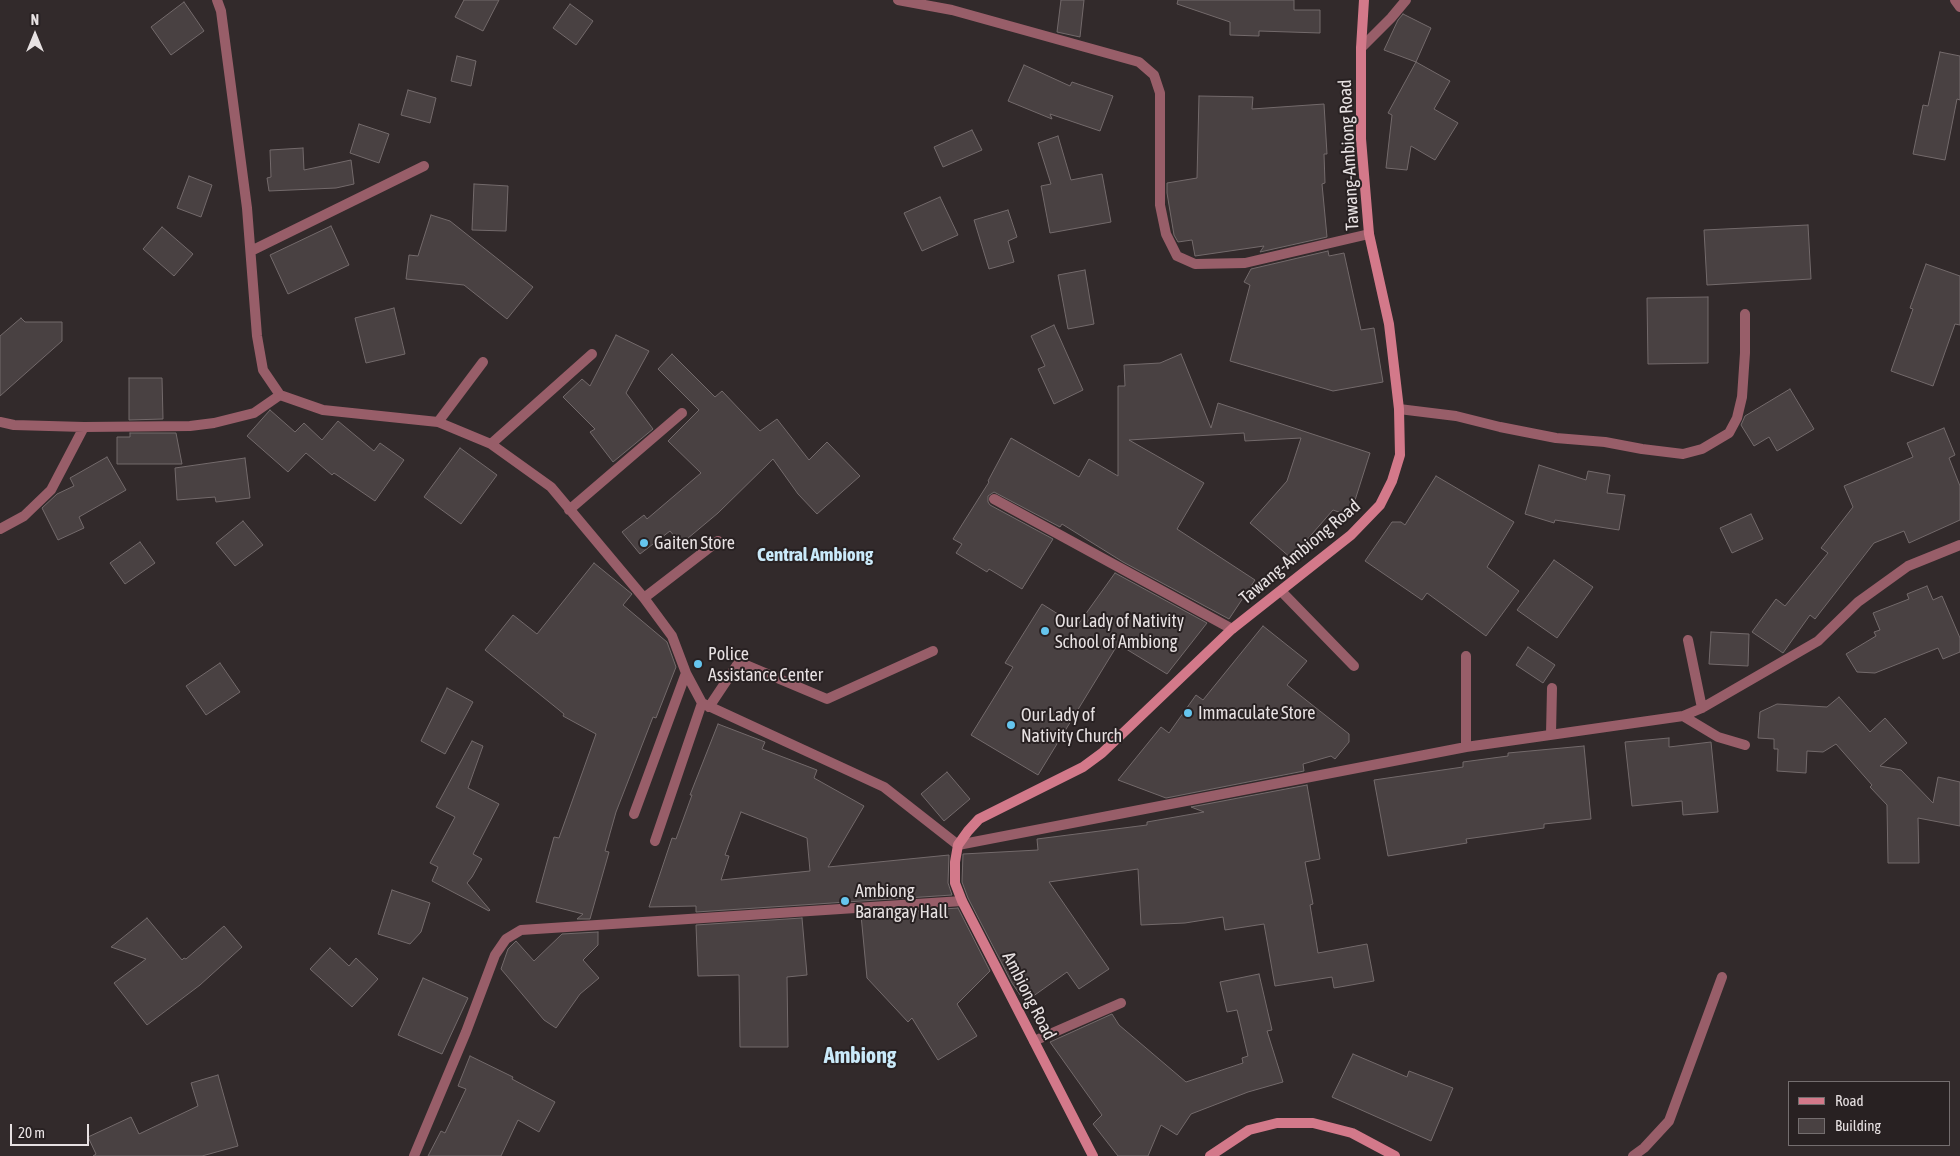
<!DOCTYPE html>
<html>
<head>
<meta charset="utf-8">
<style>
  body { margin:0 }
  #map { position:relative; width:1960px; height:1156px; overflow:hidden; background:#322a2b; font-family:"Asap Condensed",sans-serif }
  canvas { display:block }
  .legend { position:absolute; left:1788px; top:1081px; width:162px; height:65px; box-sizing:border-box; background:#282122; border:1px solid #746e6f; margin:0; padding:6px 9px; list-style:none; font-size:15px; color:#e7e1e2 }
  .legend li { display:flex; align-items:center; gap:10px; height:25px }
  .legend b { width:25px; border:1px solid #746e6f }
  .north { position:absolute; left:10px; top:10px; width:50px; height:50px; -webkit-text-stroke:4px #282122; paint-order:stroke; rotate:0deg; font-size:14px; font-weight:700; line-height:20px; text-align:center; color:#e7e1e2 }
  .north::after { content:''; display:block; margin:auto; width:18px; height:22px; background:#e7e1e2; clip-path:polygon(50% 0,100% 100%,50% 72%,0 100%) }
  .scale { position:absolute; left:10px; top:1124px; width:79px; height:22px; box-sizing:border-box; border:2px solid #e7e1e2; border-top:0; padding-left:6px; font-size:15px; line-height:18px; white-space:nowrap; color:#e7e1e2; -webkit-text-stroke:4px #282122; paint-order:stroke }
</style>
</head>
<body>
<div id="map">
<canvas width="1960" height="1156"></canvas>
<ul class="legend">
<li><b style="height:6px;background:#d3798a"></b>Road</li>
<li><b style="height:14px;background:#494142"></b>Building</li>
</ul>
<div class="north">N</div>
<div class="scale">20 m</div>
</div>
<script>
const ctx = document.querySelector('canvas').getContext('2d');
ctx.lineJoin = 'round';
function paint(path, color) {
  ctx.fillStyle = color;
  ctx.fill(path, 'evenodd');
}
function shape(rows) {
  const path = new Path2D();
  for (const r of rows) {
    path.moveTo(r[0], r[1]);
    for (let i = 2; i < r.length; i += 2) path.lineTo(r[i], r[i + 1]);
  }
  return path;
}
function strokePath(path, color, width, dash) {
  ctx.strokeStyle = color;
  ctx.lineWidth = width;
  ctx.lineCap = dash ? 'butt' : 'round';
  ctx.setLineDash(dash || []);
  ctx.stroke(path);
}
function label(font, color, halo, rows, align = 'center') {
  ctx.font = font + ' "Asap Condensed",sans-serif';
  ctx.lineWidth = 4;
  ctx.setLineDash([]);
  ctx.textBaseline = 'middle';
  ctx.strokeStyle = halo;
  ctx.fillStyle = color;
  for (const [text, x, y, turn = 0] of rows) {
    ctx.save();
    ctx.translate(x, y);
    ctx.rotate((+turn || 0) * Math.PI / 180);
    ctx.textAlign = isNaN(turn) ? turn : align;
    if (halo) ctx.strokeText(text, 0, 0);
    ctx.fillText(text, 0, 0);
    ctx.restore();
  }
}
const building = shape([
  [464,0,499,0,483,31,455,17,464,0],
  [1061,0,1084,0,1080,37,1057,32,1061,0],
  [1178,0,1294,0,1294,10,1320,10,1320,33,1259,31,1259,36,1230,35,1230,22,1177,4,1178,0],
  [184,2,204,31,171,55,151,27,184,2],
  [570,4,593,21,576,45,553,28,570,4],
  [1403,14,1431,28,1416,62,1384,50,1398,20,1403,14],
  [1940,52,1960,56,1960,100,1957,99,1945,160,1913,154,1923,105,1928,106,1940,52],
  [457,56,476,61,471,86,451,81,457,56],
  [1416,62,1450,81,1434,109,1458,123,1435,160,1411,146,1407,170,1386,168,1392,115,1388,113,1416,62],
  [1024,65,1070,86,1072,82,1113,96,1100,131,1050,114,1052,119,1008,101,1024,65],
  [408,90,436,98,430,123,401,115,408,90],
  [1199,96,1253,97,1252,109,1324,104,1327,154,1324,154,1325,183,1322,184,1327,237,1260,252,1264,246,1195,256,1192,240,1178,242,1174,235,1167,193,1167,183,1197,178,1199,96],
  [359,124,389,134,379,163,350,153,359,124],
  [972,130,982,150,943,167,934,147,972,130],
  [1058,136,1071,180,1102,174,1111,222,1050,233,1041,186,1051,184,1038,143,1058,136],
  [303,148,304,170,351,160,354,184,336,188,269,191,267,178,271,177,270,150,303,148],
  [189,176,212,185,201,217,177,208,189,176],
  [474,184,508,186,506,231,472,230,474,184],
  [940,197,958,235,922,251,904,213,940,197],
  [1008,210,1017,237,1008,241,1014,262,989,269,974,220,1008,210],
  [431,215,450,221,533,287,507,319,464,285,406,279,409,255,418,256,431,215],
  [1808,225,1811,279,1707,285,1704,230,1808,225],
  [331,226,349,265,288,294,270,255,331,226],
  [162,227,193,254,174,276,143,249,162,227],
  [1328,251,1329,256,1344,253,1361,330,1374,328,1383,382,1333,391,1230,361,1250,285,1244,282,1251,269,1328,251],
  [1926,264,1960,276,1960,325,1955,324,1933,386,1891,371,1913,309,1910,308,1926,264],
  [1085,270,1094,324,1068,329,1058,275,1085,270],
  [1708,297,1708,363,1648,364,1647,298,1708,297],
  [394,308,405,354,366,363,355,318,394,308],
  [21,318,25,322,62,322,62,341,0,396,0,336,21,318],
  [1054,325,1083,390,1054,404,1038,369,1045,366,1031,336,1054,325],
  [616,335,649,351,626,393,653,429,613,462,590,432,595,429,563,397,582,379,590,386,616,335],
  [672,354,715,397,722,391,760,431,777,419,809,460,827,442,860,476,817,514,798,494,773,459,718,513,681,544,670,531,640,554,622,532,644,515,647,519,701,473,668,441,699,410,658,369,672,354],
  [1181,354,1211,428,1218,403,1370,453,1350,516,1333,510,1291,558,1250,523,1287,481,1301,438,1245,441,1244,433,1129,440,1204,483,1177,529,1255,580,1229,619,1123,562,1062,524,1060,527,994,492,988,496,988,502,990,505,1053,539,1022,589,989,569,987,572,956,553,962,544,953,539,989,482,988,481,1011,438,1079,477,1089,459,1118,476,1118,386,1125,386,1124,365,1160,363,1181,354],
  [129,378,162,378,163,419,129,420,129,378],
  [1790,389,1814,429,1777,451,1769,437,1754,446,1741,425,1745,416,1790,389],
  [270,410,295,432,304,423,322,440,338,421,374,451,380,443,404,460,375,501,334,473,332,475,306,453,288,472,247,436,270,410],
  [1944,428,1955,455,1949,458,1960,486,1960,520,1909,543,1904,531,1874,543,1815,619,1810,615,1783,653,1752,632,1776,599,1785,606,1828,553,1821,548,1853,507,1844,486,1913,457,1907,443,1944,428],
  [130,433,176,433,182,464,117,464,117,437,130,437,130,433],
  [460,448,497,475,461,524,424,497,460,448],
  [107,457,126,490,79,517,84,528,58,540,42,508,57,494,74,486,70,478,107,457],
  [245,458,250,498,216,502,215,497,177,500,175,468,245,458],
  [1539,465,1586,480,1588,471,1610,475,1607,493,1625,495,1619,530,1555,520,1554,523,1525,514,1539,465],
  [1436,476,1514,522,1487,567,1519,591,1486,636,1427,593,1422,600,1365,561,1392,522,1401,522,1405,525,1436,476],
  [1751,514,1763,539,1732,553,1720,528,1751,514],
  [243,521,263,545,235,566,216,543,243,521],
  [140,542,155,563,125,584,110,563,140,542],
  [1554,560,1593,587,1557,638,1517,610,1554,560],
  [594,563,632,594,623,605,667,642,676,667,656,718,653,717,616,812,605,851,609,852,590,919,577,919,583,914,536,902,554,837,559,838,596,734,563,716,564,714,485,650,513,615,537,634,594,563],
  [1115,573,1207,623,1167,674,1118,644,1038,775,971,735,1013,667,1005,663,1042,604,1077,626,1115,573],
  [1927,586,1933,600,1942,596,1960,638,1960,652,1943,659,1938,648,1875,673,1857,672,1846,654,1876,636,1874,632,1880,630,1873,613,1909,599,1907,594,1927,586],
  [1263,626,1307,661,1287,685,1349,734,1349,742,1335,759,1331,756,1303,764,1304,771,1166,798,1118,780,1161,727,1169,733,1196,695,1203,700,1263,626],
  [1711,632,1749,634,1748,666,1709,664,1711,632],
  [1528,647,1555,665,1543,683,1516,665,1528,647],
  [220,663,240,692,206,715,186,686,220,663],
  [447,688,473,702,445,754,421,741,447,688],
  [1839,697,1870,732,1885,718,1907,743,1880,766,1901,770,1933,803,1938,777,1960,782,1960,826,1918,818,1919,863,1888,863,1887,805,1870,787,1872,785,1836,744,1823,752,1807,751,1806,773,1777,771,1778,749,1774,749,1774,739,1758,738,1760,712,1777,704,1827,707,1839,697],
  [718,724,765,742,762,749,817,770,814,778,864,806,828,867,949,855,948,883,952,895,696,912,696,906,649,907,672,838,676,839,692,795,690,795,718,724],
  [741,812,807,838,810,871,721,880,729,856,725,855,741,812],
  [1669,738,1669,747,1711,742,1718,812,1683,815,1682,801,1632,806,1625,742,1669,738],
  [472,741,483,746,468,788,499,804,473,854,482,859,472,877,467,883,490,910,489,911,432,881,438,867,430,863,455,817,436,807,472,741],
  [1584,746,1591,819,1544,824,1544,828,1466,839,1467,843,1388,856,1374,780,1463,767,1463,762,1508,756,1508,753,1584,746],
  [947,772,970,799,944,821,921,794,947,772],
  [1307,785,1320,859,1305,862,1313,904,1310,905,1318,953,1367,944,1374,981,1334,988,1332,977,1275,986,1264,924,1225,930,1223,917,1185,923,1141,925,1138,869,1049,882,1109,969,1079,989,1067,972,1025,1002,1012,983,968,898,962,882,963,854,1038,850,1037,839,1147,825,1147,822,1204,812,1191,807,1307,785],
  [392,890,430,903,421,932,410,944,378,934,392,890],
  [958,908,990,971,957,1004,977,1036,938,1060,912,1018,908,1022,867,978,861,915,958,908],
  [147,918,182,960,184,958,186,959,224,926,242,947,200,985,147,1025,114,983,146,959,111,947,147,918],
  [802,918,807,975,787,977,788,1047,740,1047,739,975,698,976,696,925,802,918],
  [598,932,598,945,583,960,599,978,580,994,556,1028,544,1020,501,969,508,949,516,941,534,961,562,934,598,932],
  [330,948,349,966,356,958,378,979,352,1007,310,969,330,948],
  [1259,974,1272,1030,1267,1031,1283,1082,1248,1092,1191,1114,1177,1135,1161,1125,1148,1156,1118,1156,1093,1124,1102,1115,1050,1042,1112,1014,1119,1025,1186,1082,1243,1063,1242,1058,1248,1056,1237,1010,1227,1012,1220,982,1259,974],
  [423,978,468,998,442,1054,398,1035,423,978],
  [1353,1054,1407,1077,1409,1071,1453,1088,1431,1141,1332,1097,1353,1054],
  [470,1056,513,1077,512,1079,555,1102,539,1132,518,1120,501,1156,428,1156,441,1131,445,1133,466,1089,458,1086,470,1056],
  [218,1075,238,1146,202,1156,93,1156,96,1154,88,1137,131,1117,139,1134,198,1106,191,1083,218,1075]
]);
paint(building, '#494142');
strokePath(building, '#736a6b', 1);
strokePath(shape([
  [709,707,739,662,827,699,933,651]
]), '#985e69', 10);
strokePath(shape([
  [217,0,221,11,247,208,257,336,263,370,280,395,323,410,438,422,491,444,551,487,644,598,672,636,686,673,702,703,884,787,958,845,1466,747,1683,716,1702,708,1818,641,1858,602,1908,566,1960,545],
  [898,0,952,10,1139,62,1154,75,1160,93,1160,205,1166,234,1177,256,1195,264,1245,263,1369,234],
  [1955,0,1960,7],
  [1361,48,1391,18,1406,0],
  [251,251,424,166],
  [1399,409,1456,416,1500,427,1556,438,1605,442,1642,449,1683,454,1702,449,1729,433,1737,418,1742,397,1745,353,1745,314],
  [0,422,14,425,84,427,190,426,214,423,254,413,280,395],
  [438,422,483,362],
  [491,444,592,354],
  [994,499,1232,629],
  [569,510,682,413],
  [0,529,24,516,51,490,84,427],
  [1281,591,1354,666],
  [644,598,718,541],
  [1688,640,1702,708],
  [1466,656,1466,747],
  [1683,716,1718,737,1745,745],
  [1551,734,1552,688],
  [634,814,686,673],
  [655,841,702,703],
  [1034,1041,1121,1003],
  [414,1156,466,1032,495,955,506,939,521,930,962,901],
  [1633,1156,1644,1148,1669,1121,1722,977]
]), '#985e69', 10);
strokePath(shape([
  [1093,1156,962,901,955,883,955,862,958,845,968,831,979,819,1083,767,1102,753,1232,629,1351,535,1380,505,1392,481,1400,455,1399,409,1389,324,1369,234,1361,139,1361,48,1364,0],
  [1210,1156,1249,1130,1277,1123,1313,1123,1352,1133,1395,1156]
]), '#d3798a', 10);
for (const [x, y, r, color] of [
  [644,543,5,"#65c5ee"],
  [1045,631,5,"#65c5ee"],
  [698,664,5,"#65c5ee"],
  [1188,713,5,"#65c5ee"],
  [1011,725,5,"#65c5ee"],
  [845,901,5,"#65c5ee"]
]) {
  const dot = new Path2D();
  dot.arc(x, y, r, 0, 2 * Math.PI);
  ctx.fillStyle = color;
  ctx.fill(dot);
  strokePath(dot, '#282122', 2);
}
label('18px', '#e7e1e2', '#282122', [
  ["Tawang-Ambiong Road",1349,155,-93],
  ["Tawang-Ambiong Road",1300,552,-40],
  ["Ambiong Road",1029,996,63]
]);
label('18px', '#e7e1e2', '#282122', [
  ["Gaiten Store",654,543],
  ["Our Lady of Nativity",1055,621],
  ["School of Ambiong",1055,642],
  ["Police",708,654],
  ["Assistance Center",708,675],
  ["Immaculate Store",1198,713],
  ["Our Lady of",1021,715],
  ["Nativity Church",1021,736],
  ["Ambiong",855,891],
  ["Barangay Hall",855,912]
], 'left');
label('bold 19px', '#caeafa', '#282122', [
  ["Central Ambiong",815,555]
]);
label('bold 22px', '#caeafa', '#282122', [
  ["Ambiong",860,1056]
]);
</script>
</body>
</html>
